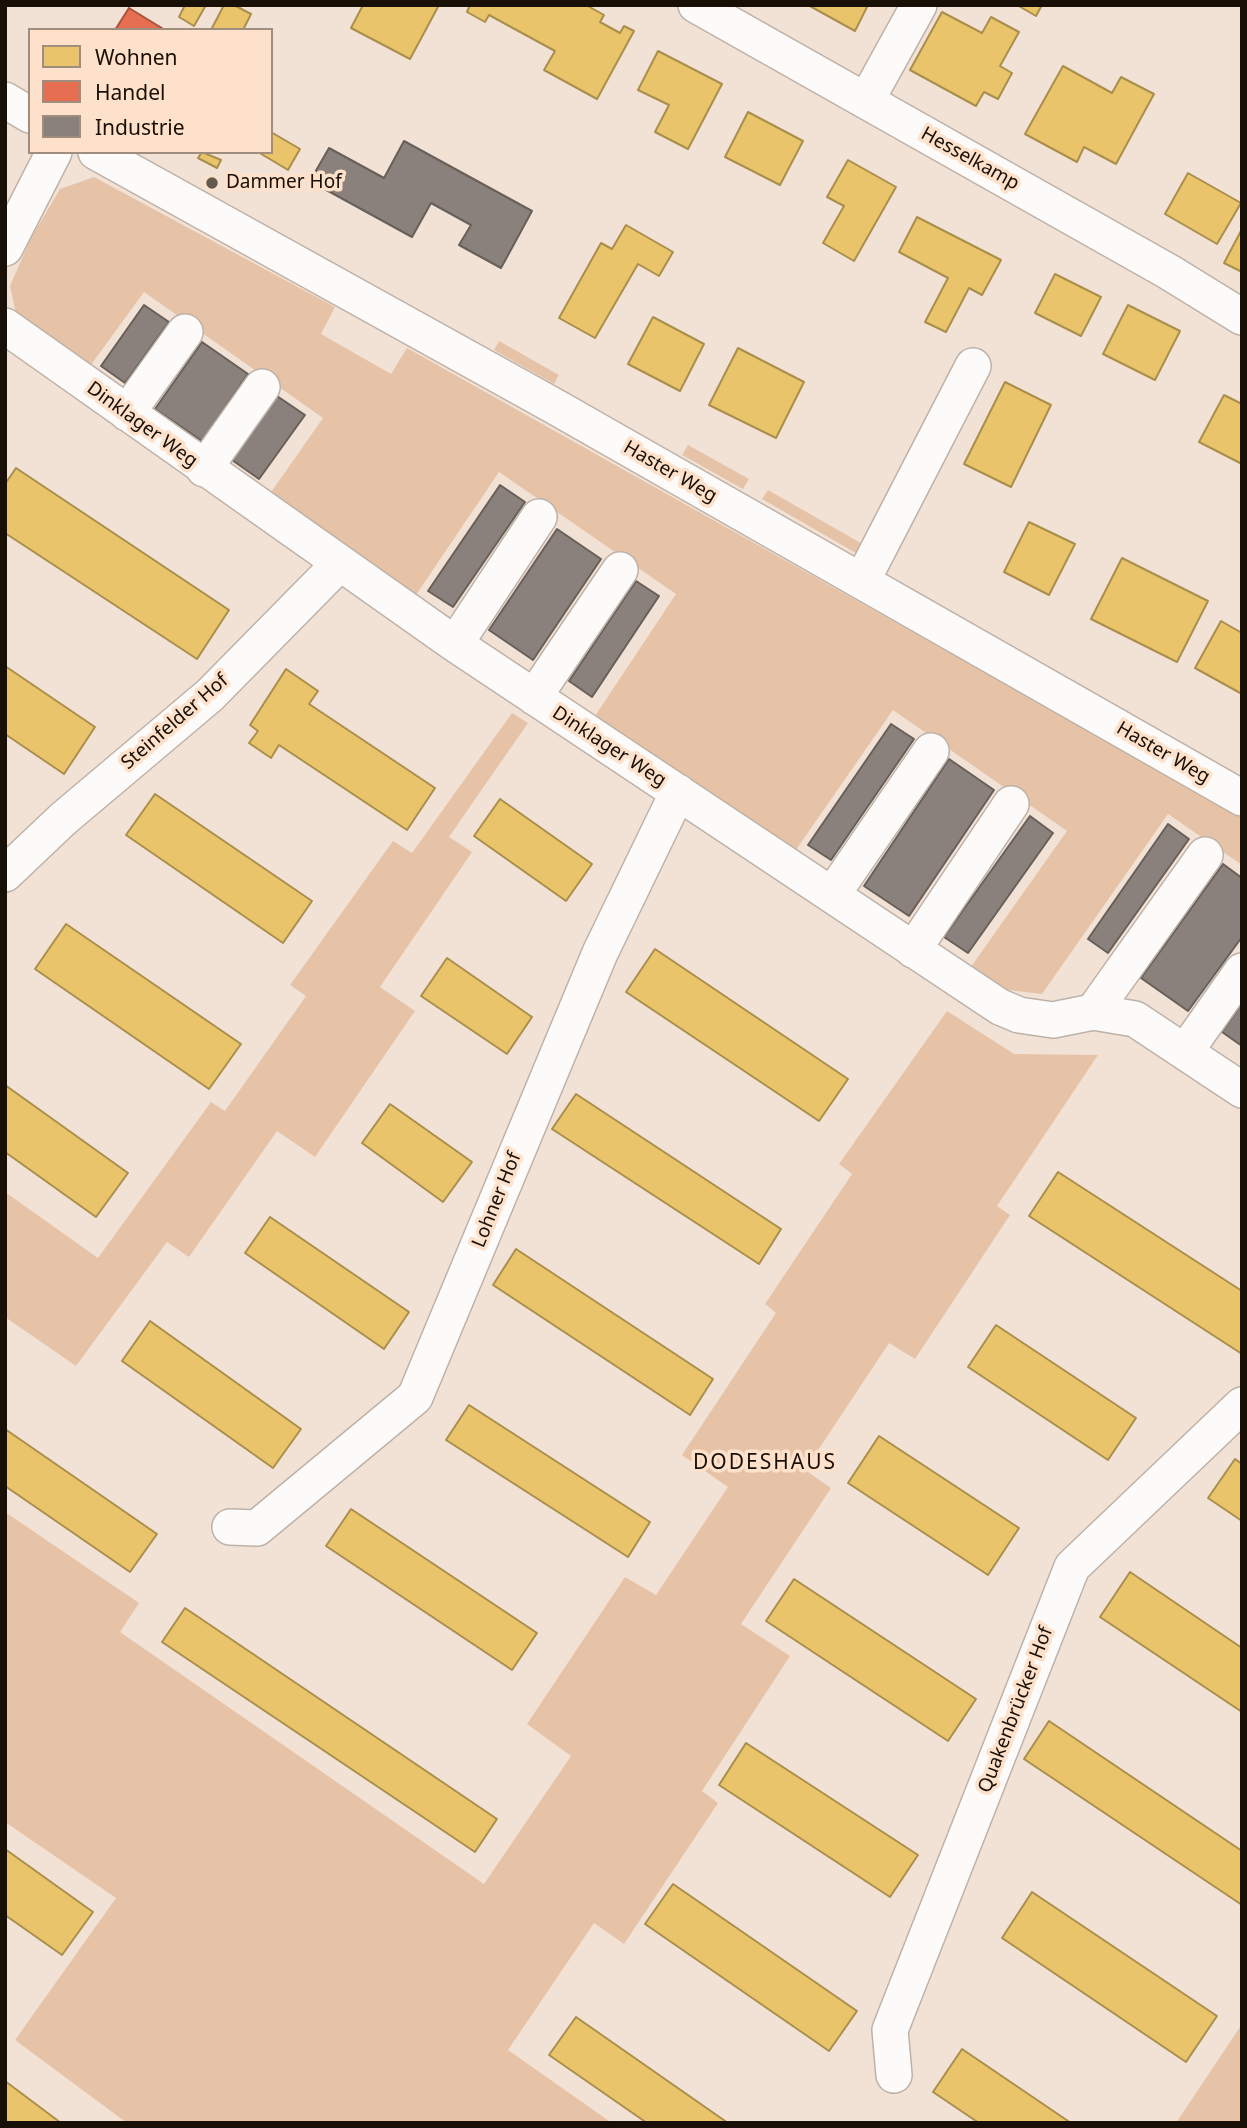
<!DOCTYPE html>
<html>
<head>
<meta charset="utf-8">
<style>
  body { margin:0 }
  #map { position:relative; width:1247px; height:2128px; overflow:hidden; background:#f2e2d6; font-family:"Noto Sans",sans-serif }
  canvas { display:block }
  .frame { position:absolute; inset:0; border:7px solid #180f07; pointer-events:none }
  .legend { position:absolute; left:28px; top:28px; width:245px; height:126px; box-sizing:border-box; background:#fde1cb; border:2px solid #a18d7d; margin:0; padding:9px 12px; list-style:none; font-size:21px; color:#180f07 }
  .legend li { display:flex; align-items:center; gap:14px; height:35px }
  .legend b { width:35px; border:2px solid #a18d7d }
</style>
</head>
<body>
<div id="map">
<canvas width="1247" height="2128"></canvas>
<div class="frame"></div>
<ul class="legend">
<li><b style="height:19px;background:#e9c46a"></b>Wohnen</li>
<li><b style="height:19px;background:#e76f51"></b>Handel</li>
<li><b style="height:19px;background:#8a817c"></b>Industrie</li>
</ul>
</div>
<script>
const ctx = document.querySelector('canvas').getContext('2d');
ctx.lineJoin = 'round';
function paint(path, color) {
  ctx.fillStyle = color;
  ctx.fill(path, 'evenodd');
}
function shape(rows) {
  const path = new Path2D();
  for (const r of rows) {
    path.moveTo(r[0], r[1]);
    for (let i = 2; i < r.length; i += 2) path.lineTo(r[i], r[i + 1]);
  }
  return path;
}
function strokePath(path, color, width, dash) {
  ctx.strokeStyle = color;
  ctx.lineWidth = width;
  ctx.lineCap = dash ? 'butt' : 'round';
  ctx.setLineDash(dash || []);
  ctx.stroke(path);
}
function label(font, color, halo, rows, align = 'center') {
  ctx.font = font + ' "Noto Sans",sans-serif';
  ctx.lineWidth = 7;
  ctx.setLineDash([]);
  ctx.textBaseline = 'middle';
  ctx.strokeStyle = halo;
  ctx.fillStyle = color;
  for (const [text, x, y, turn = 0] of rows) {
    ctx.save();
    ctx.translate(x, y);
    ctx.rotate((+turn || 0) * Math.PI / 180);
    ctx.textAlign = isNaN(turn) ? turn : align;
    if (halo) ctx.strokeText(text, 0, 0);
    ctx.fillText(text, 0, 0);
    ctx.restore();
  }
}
paint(shape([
  [94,177,335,307,321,334,391,374,407,348,1242,817,1242,865,1168,814,1042,994,1000,989,968,971,1067,831,893,710,793,854,595,716,676,594,499,472,416,595,267,498,323,418,144,292,85,373,18,322,10,286,31,238,60,189],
  [499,341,559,375,554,384,494,350],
  [688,445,749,479,743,489,682,455],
  [768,490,866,546,861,556,762,499],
  [512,713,528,723,449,837,472,852,380,987,415,1011,315,1157,277,1131,189,1257,167,1242,76,1366,5,1317,5,1192,98,1258,211,1102,225,1111,306,996,290,985,393,841,412,853],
  [947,1011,1014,1054,1098,1055,997,1206,1010,1215,915,1359,889,1343,805,1470,831,1488,741,1624,790,1656,702,1791,718,1803,624,1944,594,1923,508,2050,612,2123,127,2123,15,2040,116,1898,5,1822,5,1512,139,1603,120,1632,484,1884,571,1756,527,1724,625,1577,656,1595,728,1487,682,1455,776,1313,765,1304,852,1174,839,1164],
  [1242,2024,1242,2121,1176,2123]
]), '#e6c3a7');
const homes = shape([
  [185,5,206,5,194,26,179,17,185,5],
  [224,5,234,5,251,14,243,30,211,30,224,5],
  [363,5,439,5,410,59,351,28,363,5],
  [470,5,586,5,604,15,600,22,620,33,624,26,634,31,597,99,544,70,555,51,489,15,485,22,467,12,470,5],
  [808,5,868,5,855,31,808,5],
  [1017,5,1042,5,1036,16,1017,5],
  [942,12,982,33,991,17,1019,32,1000,66,1012,73,998,99,984,92,976,106,910,70,942,12],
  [658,51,722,84,688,149,655,132,669,105,638,90,658,51],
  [1063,66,1112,93,1121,77,1154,94,1116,164,1084,147,1077,162,1025,134,1063,66],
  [748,112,803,141,780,185,725,157,748,112],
  [271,132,300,149,288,170,258,152,271,152,271,132],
  [202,152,221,160,217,168,198,158,202,152],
  [848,160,896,187,854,261,823,243,844,206,827,197,848,160],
  [1188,173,1241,203,1217,244,1165,214,1188,173],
  [917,217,1001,260,982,295,969,288,946,332,925,322,948,278,899,252,917,217],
  [626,225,673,252,659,276,638,264,595,338,559,318,601,243,612,249,626,225],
  [1242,229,1242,272,1224,263,1242,229],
  [1055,274,1101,297,1081,336,1035,313,1055,274],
  [1128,305,1180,331,1155,380,1103,354,1128,305],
  [653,317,704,344,680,391,628,364,653,317],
  [738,348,804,382,776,438,709,405,738,348],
  [1005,382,1051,405,1011,487,964,464,1005,382],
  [1224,395,1242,404,1242,464,1199,442,1224,395],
  [16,468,229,610,197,659,5,533,5,484,16,468],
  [1029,522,1075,544,1049,595,1004,572,1029,522],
  [1122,558,1208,601,1177,662,1091,619,1122,558],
  [1221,621,1242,633,1242,694,1195,668,1221,621],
  [5,666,95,727,64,774,5,734,5,666],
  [286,669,318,691,309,704,435,788,407,830,279,745,271,758,249,743,258,731,250,725,286,669],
  [155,794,312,901,283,943,126,835,155,794],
  [500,799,592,864,566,901,474,836,500,799],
  [66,924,241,1044,209,1089,35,969,66,924],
  [655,949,848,1079,819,1121,626,992,655,949],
  [447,958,532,1017,507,1054,421,996,447,958],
  [5,1085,128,1173,96,1217,5,1152,5,1085],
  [576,1094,781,1229,759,1264,552,1129,576,1094],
  [390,1104,472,1162,443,1202,362,1143,390,1104],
  [1058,1172,1242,1291,1242,1354,1029,1216,1058,1172],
  [270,1217,409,1312,384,1349,245,1253,270,1217],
  [516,1249,713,1379,690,1415,493,1285,516,1249],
  [150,1321,301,1429,273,1468,122,1361,150,1321],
  [996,1325,1136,1418,1108,1460,968,1367,996,1325],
  [469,1405,650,1522,628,1557,446,1440,469,1405],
  [5,1429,157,1534,130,1572,5,1486,5,1429],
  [879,1436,1019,1528,988,1575,848,1483,879,1436],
  [1235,1459,1242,1464,1242,1521,1208,1498,1235,1459],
  [351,1509,537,1633,512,1670,326,1546,351,1509],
  [1130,1572,1242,1648,1242,1712,1100,1617,1130,1572],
  [794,1579,976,1699,948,1741,766,1621,794,1579],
  [185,1608,497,1819,475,1852,162,1642,185,1608],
  [1049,1721,1242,1851,1242,1905,1024,1759,1049,1721],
  [746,1743,918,1855,890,1897,719,1785,746,1743],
  [5,1849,93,1912,62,1955,5,1915,5,1849],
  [673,1884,857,2011,829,2051,645,1924,673,1884],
  [1032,1892,1217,2016,1186,2062,1002,1938,1032,1892],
  [576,2017,728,2123,647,2123,549,2055,576,2017],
  [962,2049,1071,2123,979,2123,933,2092,962,2049],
  [5,2081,61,2123,5,2123,5,2081]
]);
paint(homes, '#e9c46a');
strokePath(homes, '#aa8e4c', 2);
const shops = shape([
  [129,8,165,30,115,30,129,8]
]);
paint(shops, '#e76f51');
strokePath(shops, '#a9523b', 2);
const industry = shape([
  [404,141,532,211,501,268,459,245,471,225,431,203,412,237,310,181,329,148,384,178,404,141],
  [144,305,169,322,125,383,101,366,144,305],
  [202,342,248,374,202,441,155,409,202,342],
  [277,396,305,415,259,479,232,460,277,396],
  [500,485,525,502,453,607,428,591,500,485],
  [557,529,601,559,533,660,489,630,557,529],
  [636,581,659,596,592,697,569,681,636,581],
  [891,724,914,739,831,860,808,845,891,724],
  [949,759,994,790,909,916,864,886,949,759],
  [1030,816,1053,833,968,953,944,937,1030,816],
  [1168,824,1189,839,1108,953,1088,939,1168,824],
  [1223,864,1242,878,1242,937,1188,1011,1141,978,1223,864],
  [1242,1003,1242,1046,1222,1032,1242,1003]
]);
paint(industry, '#8a817c');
strokePath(industry, '#685f59', 2);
const minor = shape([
  [696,5,1169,272,1242,317],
  [5,100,30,115],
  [866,101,919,5],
  [96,152,554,406,1242,798],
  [5,248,54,152],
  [5,326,455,644,1000,1007,1019,1015,1053,1020,1093,1012,1135,1019,1242,1090],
  [127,413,185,332],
  [204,469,262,387],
  [862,581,973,366],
  [455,644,539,517],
  [534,697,620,570],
  [5,874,63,819,210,695,339,564],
  [832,895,931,751],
  [913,950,1011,804],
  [1093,1012,1205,855],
  [1185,1052,1242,971],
  [230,1527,257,1528,415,1397,600,953,678,792],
  [894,2075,890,2030,1072,1567,1242,1405]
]);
strokePath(minor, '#beb2a8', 38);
strokePath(minor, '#fdfbf9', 35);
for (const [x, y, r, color] of [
  [212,183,7,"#64594f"]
]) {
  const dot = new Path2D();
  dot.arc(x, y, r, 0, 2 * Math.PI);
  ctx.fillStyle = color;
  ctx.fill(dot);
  strokePath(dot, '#fde1cb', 2.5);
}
label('19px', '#180f07', '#fde1cb', [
  ["Hesselkamp",970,159,29],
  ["Dinklager Weg",142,425,36],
  ["Haster Weg",670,472,30],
  ["Steinfelder Hof",175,722,-41],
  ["Dinklager Weg",609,747,33],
  ["Haster Weg",1163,753,30],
  ["Lohner Hof",497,1200,-68],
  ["Quakenbrücker Hof",1016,1710,-69]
]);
label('19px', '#180f07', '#fde1cb', [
  ["Dammer Hof",226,183]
], 'left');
ctx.letterSpacing = '2px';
label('21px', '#180f07', '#fde1cb', [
  ["DODESHAUS",765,1463]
]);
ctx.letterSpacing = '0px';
</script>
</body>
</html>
